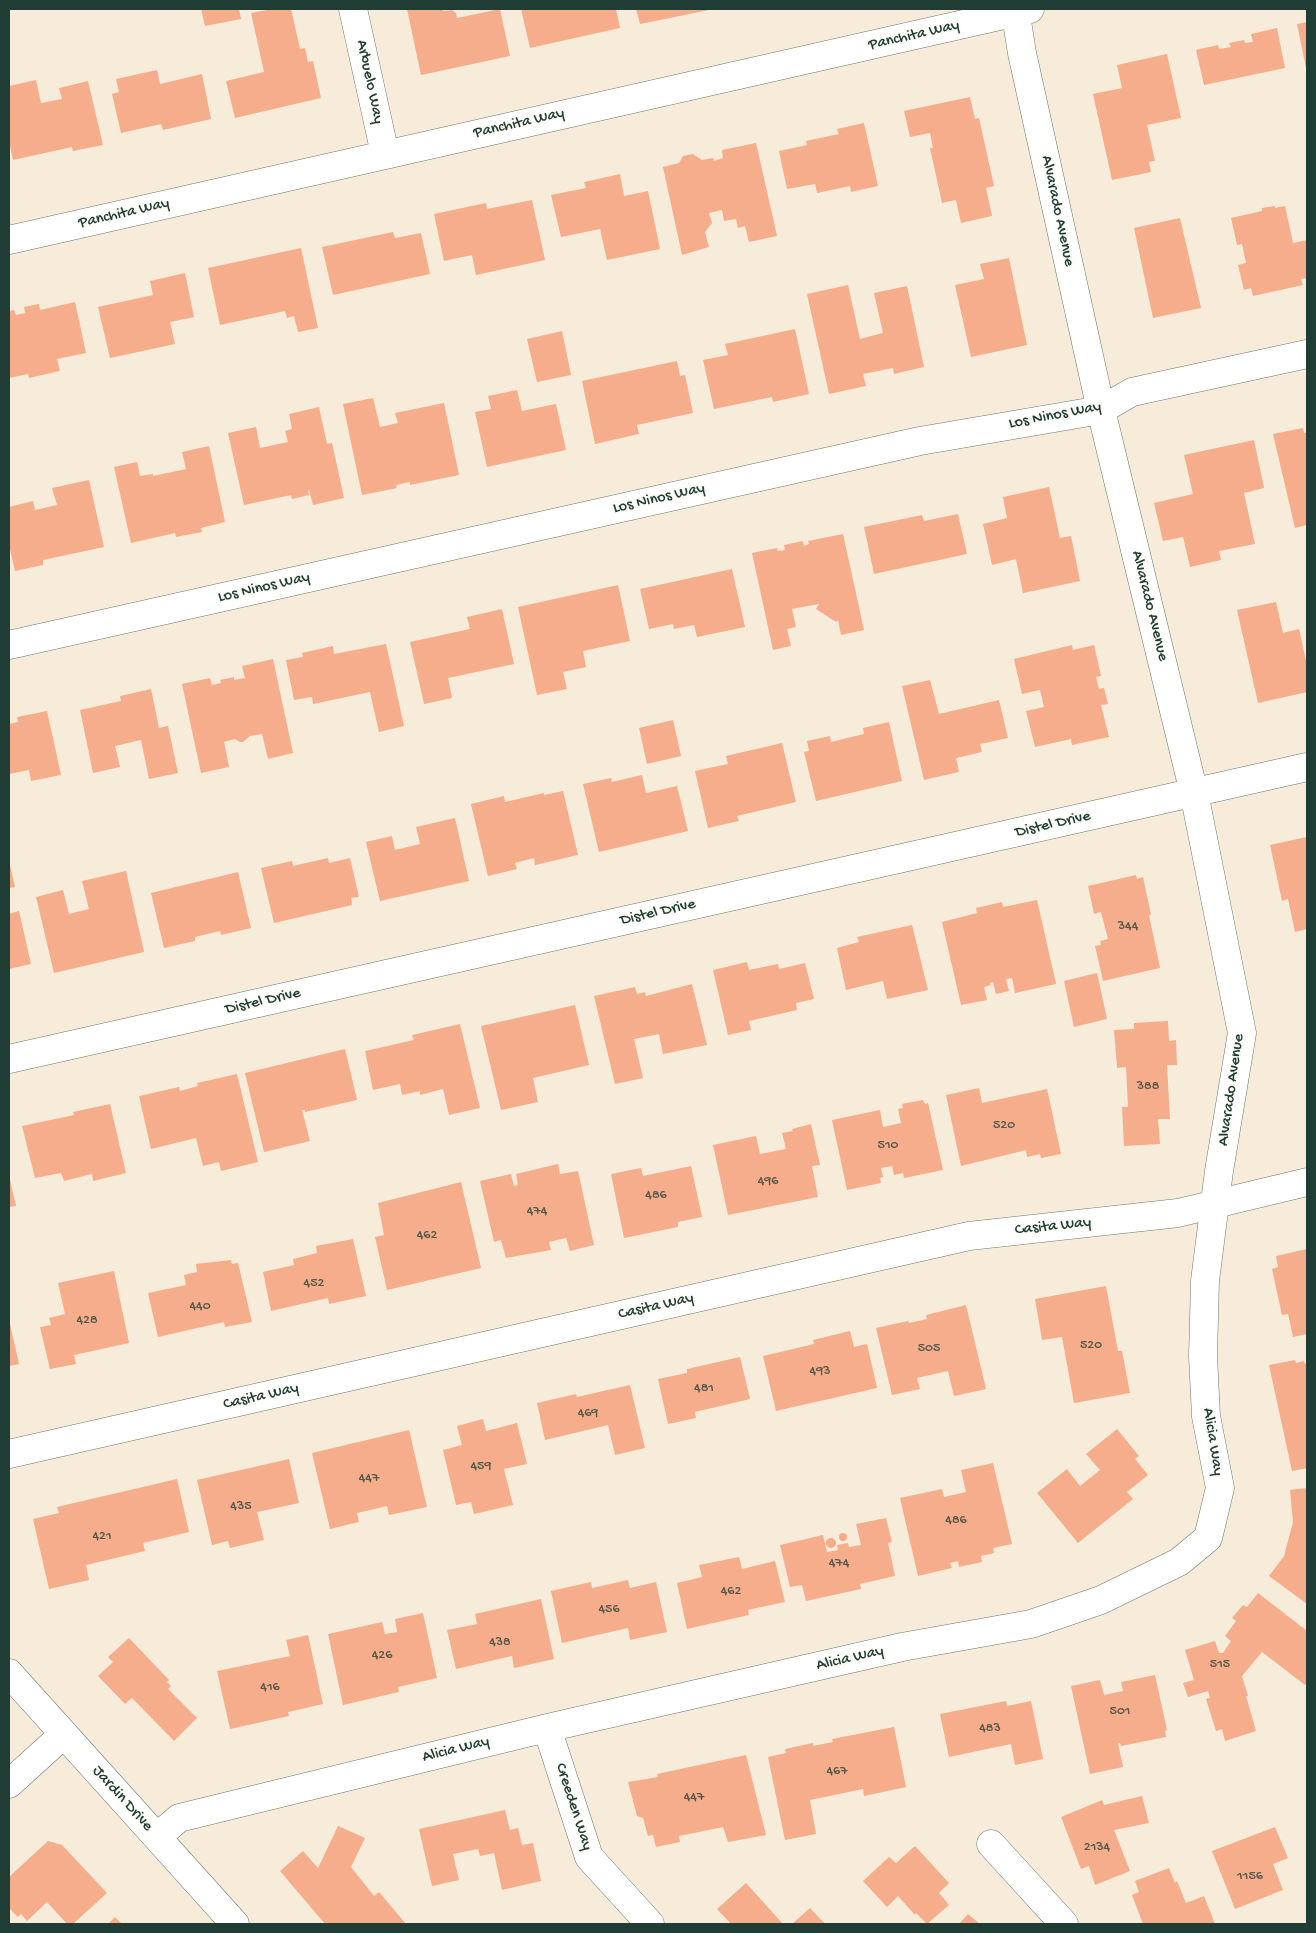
<!DOCTYPE html>
<html>
<head>
<meta charset="utf-8">
<style>
  body { margin:0 }
  #map { position:relative; width:1316px; height:1933px; overflow:hidden; background:#f7ecda; font-family:"Gochi Hand",sans-serif }
  canvas { display:block }
  .frame { position:absolute; inset:0; border:10px solid #1f3d34; pointer-events:none }
</style>
</head>
<body>
<div id="map">
<canvas width="1316" height="1933"></canvas>
<div class="frame"></div>
</div>
<script>
const ctx = document.querySelector('canvas').getContext('2d');
ctx.lineJoin = 'round';
function paint(path, color) {
  ctx.fillStyle = color;
  ctx.fill(path, 'evenodd');
}
function shape(rows) {
  const path = new Path2D();
  for (const r of rows) {
    if (r.length === 3) {
      path.moveTo(r[0] + r[2], r[1]);
      path.arc(r[0], r[1], r[2], 0, 2 * Math.PI);
      continue;
    }
    path.moveTo(r[0], r[1]);
    for (let i = 2; i < r.length; i += 2) path.lineTo(r[i], r[i + 1]);
  }
  return path;
}
function strokePath(path, color, width, dash) {
  ctx.strokeStyle = color;
  ctx.lineWidth = width;
  ctx.lineCap = dash ? 'butt' : 'round';
  ctx.setLineDash(dash || []);
  ctx.stroke(path);
}
function label(font, color, halo, rows, align = 'center') {
  ctx.font = font + ' "Gochi Hand",sans-serif';
  ctx.lineWidth = 4;
  ctx.setLineDash([]);
  ctx.textBaseline = 'middle';
  ctx.strokeStyle = halo;
  ctx.fillStyle = color;
  for (const [text, x, y, turn = 0] of rows) {
    ctx.save();
    ctx.translate(x, y);
    ctx.rotate((+turn || 0) * Math.PI / 180);
    ctx.textAlign = isNaN(turn) ? turn : align;
    if (halo) ctx.strokeText(text, 0, 0);
    ctx.fillText(text, 0, 0);
    ctx.restore();
  }
}
paint(shape([
  [201,9,239,9,241,19,205,26],
  [272,9,291,9,300,49,305,48,308,62,313,61,321,98,235,118,226,81,264,72,251,13],
  [407,9,442,9,443,11,452,10,456,13,457,18,500,9,510,56,421,75],
  [521,9,616,9,620,28,530,48],
  [636,9,709,9,709,10,640,24],
  [1307,22,1307,68,1306,68,1297,24],
  [1277,28,1285,68,1204,85,1196,50,1218,45,1219,49,1231,47,1229,43,1244,40,1245,43,1253,42,1251,34],
  [1167,54,1181,118,1147,125,1155,161,1149,162,1151,172,1112,180,1093,94,1122,88,1117,65],
  [157,70,160,84,202,74,211,119,163,130,161,124,121,133,112,94,119,92,116,79],
  [36,80,41,103,62,99,59,88,88,81,103,145,73,151,72,147,13,160,9,141,9,86],
  [970,97,975,119,979,118,994,186,986,188,992,216,961,223,956,200,942,203,930,148,933,148,930,133,910,137,904,111],
  [864,123,878,186,851,192,850,186,817,193,815,184,787,189,779,151,807,145,806,141,839,134,837,129],
  [756,143,777,236,749,242,745,226,738,228,736,219,724,221,722,210,709,213,712,223,705,232,709,247,682,255,663,167,679,163,683,156,693,154,702,160,713,158,714,161,723,158,722,150],
  [620,174,624,196,648,191,660,249,607,260,600,229,561,237,551,195,586,188,584,182],
  [532,200,545,260,476,275,472,255,444,261,434,214,486,203,487,209],
  [1275,206,1275,208,1285,206,1293,243,1307,240,1307,278,1301,279,1303,285,1253,296,1251,288,1244,290,1238,265,1246,263,1242,244,1237,245,1231,218,1262,211,1262,208],
  [1180,218,1201,308,1153,318,1134,228],
  [393,232,395,238,421,233,430,274,333,295,322,247],
  [301,248,318,328,298,332,294,316,287,318,285,311,220,325,208,268],
  [1009,258,1027,345,971,357,955,285,984,279,980,264],
  [185,273,194,317,170,322,175,344,110,358,98,307,153,295,150,281],
  [848,285,860,339,883,333,874,293,907,286,924,367,894,374,893,368,863,374,866,386,829,394,807,294],
  [75,302,86,353,57,359,60,371,29,378,28,374,9,378,9,311,14,310,16,315,25,313,24,307,39,304,40,310],
  [795,329,809,394,773,402,772,397,714,409,703,360,728,355,725,344],
  [562,331,571,375,537,382,527,339],
  [677,361,680,376,685,375,693,413,637,425,639,434,595,444,582,381],
  [517,390,522,411,556,404,566,450,487,467,475,412,491,409,488,396],
  [373,398,380,427,398,423,395,413,444,403,459,475,410,485,410,482,396,485,397,488,362,495,343,404],
  [319,407,327,444,332,443,344,498,313,505,309,490,308,491,309,495,292,499,291,495,244,505,228,433,256,427,260,448,288,442,285,431,292,429,289,414],
  [1303,428,1304,433,1307,432,1307,525,1295,528,1273,434],
  [1254,440,1264,488,1244,493,1255,544,1219,551,1221,560,1190,567,1183,537,1163,541,1154,503,1193,494,1184,455],
  [209,446,225,522,201,528,202,532,176,537,175,533,131,543,114,467,137,462,140,476,153,474,153,476,186,469,182,452],
  [89,480,104,547,43,560,43,565,15,571,9,545,9,507,33,501,35,510,57,505,52,488],
  [1049,487,1060,538,1071,536,1080,581,1023,593,1016,559,992,565,983,524,1007,518,1003,497],
  [958,514,967,554,874,574,864,527,922,515,924,521],
  [843,534,864,630,841,635,838,620,836,622,816,609,819,604,792,609,796,627,787,629,791,646,773,650,752,553,777,548,778,551,785,550,784,545,803,541,804,546,809,544,808,541],
  [732,569,745,627,697,637,694,625,674,629,673,624,649,629,640,589],
  [618,585,630,641,583,651,586,667,563,672,567,689,537,695,518,607],
  [1276,602,1283,633,1299,629,1307,665,1307,692,1258,703,1237,610],
  [502,609,514,664,448,678,452,698,424,704,410,642,470,629,467,617],
  [386,644,404,726,379,732,370,692,313,704,312,697,294,700,286,660,303,657,302,653,333,646,334,654],
  [1072,645,1073,650,1094,645,1101,676,1096,677,1099,689,1104,688,1108,704,1101,705,1109,737,1072,745,1071,739,1035,747,1026,711,1044,707,1040,690,1022,694,1014,659],
  [273,659,293,753,268,759,262,734,250,736,243,742,240,742,235,739,224,742,229,767,201,773,182,684,210,678,212,685,221,683,220,680,234,677,234,680,245,678,242,666],
  [930,680,939,714,999,700,1008,738,980,744,982,752,956,758,959,772,924,780,902,686],
  [151,689,159,728,168,726,178,773,149,779,141,740,115,746,120,767,93,773,80,710,121,701,120,696],
  [47,711,61,775,31,781,29,770,9,774,9,724,18,722,17,717],
  [673,720,681,756,647,764,639,728],
  [889,722,902,781,816,801,804,752,809,751,807,741,830,736,831,742,864,734,863,728],
  [782,743,796,802,737,816,739,821,708,828,695,771,728,764,726,756],
  [642,775,646,793,677,786,688,831,599,852,583,784,611,778,612,782],
  [563,791,578,855,535,865,534,858,515,863,517,869,488,876,471,804,504,796,505,802,544,793,544,795],
  [455,818,469,881,380,901,366,842,392,836,395,850,420,844,416,827],
  [1307,837,1307,929,1295,932,1288,899,1282,901,1270,845],
  [328,858,329,863,350,858,359,897,351,898,352,905,274,923,261,868,292,861,293,866],
  [9,861,15,887,9,888],
  [126,871,144,952,54,973,36,897,63,890,69,914,89,909,82,881],
  [238,872,251,928,221,935,220,931,195,937,195,941,164,948,151,893],
  [1136,875,1137,879,1143,877,1151,915,1149,915,1160,968,1103,981,1095,946,1101,945,1100,941,1108,939,1101,912,1094,914,1088,886],
  [1037,900,1056,984,1015,993,1012,978,1006,979,1009,991,996,994,993,982,990,983,991,985,984,987,987,1000,961,1005,942,922,977,913,976,908,1002,902,1003,907],
  [19,911,31,964,9,969,9,914],
  [912,925,928,990,887,999,883,981,846,990,837,948,859,942,857,937],
  [747,962,749,970,778,964,779,969,805,963,814,999,796,1003,797,1010,749,1021,751,1030,728,1035,713,970],
  [1097,973,1107,1019,1074,1027,1064,981],
  [692,984,707,1045,663,1054,659,1034,634,1039,643,1078,615,1084,594,996,635,987,637,994,645,992,646,996],
  [575,1005,589,1065,533,1078,538,1102,501,1110,481,1026],
  [1168,1021,1169,1041,1176,1040,1177,1065,1167,1065,1170,1119,1158,1119,1160,1144,1124,1146,1122,1107,1128,1107,1126,1067,1117,1068,1114,1030,1134,1029,1134,1023],
  [460,1024,480,1108,449,1115,443,1089,420,1095,420,1091,402,1095,400,1084,373,1090,365,1051,414,1040,412,1035],
  [345,1049,357,1100,305,1112,305,1110,302,1110,310,1141,264,1152,245,1073],
  [237,1074,258,1162,221,1171,219,1162,203,1166,196,1138,151,1149,139,1096,179,1087,180,1091,198,1086,197,1083],
  [979,1088,982,1103,1047,1089,1061,1154,1041,1158,1040,1154,1027,1157,1026,1150,961,1166,946,1095],
  [923,1100,925,1104,928,1103,943,1170,904,1178,903,1173,894,1175,892,1166,881,1168,883,1177,880,1178,881,1183,847,1190,832,1120,880,1110,883,1127,901,1123,898,1109,903,1108,902,1104],
  [110,1104,126,1173,93,1181,92,1174,64,1181,61,1173,35,1178,22,1126,74,1115,73,1112],
  [811,1124,820,1165,812,1166,818,1197,728,1215,713,1145,756,1136,760,1154,786,1149,782,1133,793,1131,792,1129],
  [558,1164,560,1174,578,1171,594,1245,570,1251,566,1238,549,1242,551,1250,506,1258,501,1240,494,1242,480,1181,511,1174,514,1186,518,1185,516,1174],
  [691,1166,702,1217,678,1222,678,1227,624,1238,611,1174,641,1168,643,1176],
  [9,1176,16,1206,9,1207],
  [461,1182,481,1268,387,1290,375,1237,384,1235,378,1203],
  [353,1239,366,1296,329,1304,328,1298,271,1311,263,1272,294,1265,293,1259,317,1253,316,1246],
  [1307,1249,1307,1334,1293,1337,1288,1314,1282,1315,1272,1269,1278,1267,1276,1256],
  [231,1260,232,1264,238,1263,252,1322,225,1327,224,1322,158,1337,148,1293,186,1285,184,1275,197,1272,196,1264],
  [114,1271,129,1343,74,1355,76,1364,50,1369,40,1327,51,1325,49,1318,65,1314,58,1283],
  [1106,1286,1118,1351,1122,1351,1130,1393,1074,1403,1062,1337,1042,1340,1035,1299],
  [966,1305,986,1389,954,1396,948,1371,917,1378,920,1389,892,1395,876,1328,908,1321,909,1323,927,1319,926,1315],
  [9,1320,19,1364,9,1366],
  [850,1331,854,1347,867,1344,877,1388,776,1411,763,1356,814,1344,813,1340],
  [740,1357,750,1399,695,1412,696,1418,668,1424,658,1379,687,1373,687,1369],
  [1295,1360,1296,1363,1304,1361,1305,1364,1307,1363,1307,1468,1292,1471,1269,1365],
  [630,1385,645,1448,615,1455,608,1425,545,1440,537,1403,576,1394,577,1397],
  [483,1419,486,1431,517,1423,527,1464,504,1469,513,1505,474,1514,471,1502,456,1505,443,1450,462,1445,457,1426],
  [1117,1429,1139,1456,1135,1459,1148,1475,1127,1492,1133,1499,1078,1543,1037,1493,1067,1469,1080,1486,1100,1470,1086,1454],
  [409,1430,427,1507,389,1515,387,1506,357,1513,359,1522,330,1529,312,1453],
  [289,1459,299,1503,257,1512,264,1540,230,1548,228,1541,212,1545,197,1480],
  [993,1463,1012,1544,993,1548,994,1553,981,1556,982,1562,959,1567,958,1561,950,1563,952,1568,918,1576,900,1498,942,1489,944,1497,966,1492,961,1470],
  [177,1479,189,1532,143,1543,145,1551,86,1565,89,1580,49,1589,33,1519,59,1513,57,1507],
  [1307,1488,1307,1604,1269,1576,1284,1556,1293,1522,1290,1490],
  [886,1518,892,1542,888,1543,895,1576,860,1584,861,1589,806,1601,802,1585,790,1587,780,1545,823,1535,827,1552,838,1550,837,1545,848,1543,849,1547,861,1545,856,1524],
  [843,1537,4],
  [831,1543,5],
  [739,1557,742,1569,775,1561,785,1602,748,1610,749,1615,687,1629,677,1583,702,1577,699,1565],
  [628,1580,630,1588,656,1582,667,1632,630,1640,628,1628,562,1643,551,1591,591,1582,592,1588],
  [1258,1593,1307,1631,1307,1682,1305,1685,1262,1652,1242,1676,1248,1696,1246,1696,1256,1731,1225,1741,1222,1729,1216,1731,1206,1699,1210,1698,1208,1691,1188,1697,1183,1683,1194,1680,1185,1650,1215,1641,1219,1653,1223,1653,1231,1641,1225,1636,1236,1621,1232,1618,1243,1605,1247,1607],
  [541,1599,554,1659,514,1668,512,1656,456,1669,447,1630,477,1624,475,1614],
  [423,1613,437,1678,398,1687,399,1692,343,1705,328,1634,382,1622,385,1634,397,1632,395,1619],
  [308,1635,323,1704,288,1712,289,1716,230,1729,217,1671,290,1656,286,1640],
  [129,1638,169,1680,167,1682,171,1686,168,1689,197,1718,174,1741,132,1698,125,1704,98,1676,113,1662,108,1657],
  [1155,1675,1167,1730,1165,1731,1166,1737,1121,1746,1120,1743,1118,1743,1123,1767,1090,1774,1071,1686,1100,1680,1104,1695,1123,1691,1121,1682],
  [1006,1701,1007,1706,1031,1701,1043,1759,1015,1765,1011,1744,949,1757,940,1714],
  [894,1727,906,1787,864,1796,863,1789,810,1800,816,1834,785,1840,768,1757,786,1753,785,1749,813,1743,813,1746,833,1742,832,1739],
  [746,1755,766,1835,728,1842,723,1827,679,1836,680,1842,656,1847,653,1835,648,1836,643,1818,637,1816,628,1782,658,1777,657,1774],
  [1142,1796,1149,1823,1114,1830,1130,1871,1095,1885,1089,1866,1081,1869,1061,1817,1102,1800,1104,1805],
  [505,1810,510,1830,518,1828,522,1845,533,1843,541,1881,502,1890,494,1853,480,1856,478,1849,453,1854,459,1880,432,1886,419,1829],
  [338,1826,365,1838,351,1867,374,1896,379,1892,406,1924,325,1924,280,1871,303,1851,318,1868],
  [1275,1827,1288,1858,1273,1864,1283,1890,1235,1909,1212,1851],
  [48,1841,62,1845,107,1893,73,1924,67,1924,47,1902,27,1921,21,1914,18,1917,9,1908,9,1877],
  [915,1846,949,1883,939,1893,949,1905,927,1924,916,1913,915,1915,898,1896,887,1907,863,1881,889,1857,896,1863],
  [1169,1868,1175,1883,1177,1881,1186,1903,1204,1896,1215,1924,1143,1924,1132,1895,1139,1892,1135,1881],
  [746,1883,783,1924,731,1924,717,1909],
  [810,1908,825,1924,792,1924],
  [968,1914,980,1924,959,1924],
  [115,1917,122,1924,108,1924]
]), '#f6ad8c');
const minor = shape([
  [353,9,385,154],
  [9,240,1030,9],
  [9,645,920,441,1101,410,1132,392,1307,354],
  [9,1059,1307,767],
  [9,1454,969,1236,1178,1213,1307,1182],
  [9,1673,235,1924],
  [547,1728,589,1857,650,1924],
  [9,1784,64,1734],
  [157,1837,179,1818,547,1728,902,1647,1031,1624,1101,1600,1179,1562,1208,1538,1220,1488,1206,1416,1203,1356,1205,1281,1219,1171,1242,1033,1194,793,1101,410,1022,53,1015,9],
  [991,1844,1064,1924]
]);
strokePath(minor, '#6b7a6e', 29);
strokePath(minor, '#fff', 28);
label('14px', '#55594a', null, [
  ["344",1128,927],
  ["388",1148,1087],
  ["520",1004,1126],
  ["510",888,1146],
  ["496",768,1182],
  ["486",656,1196],
  ["474",537,1212],
  ["462",427,1236],
  ["452",314,1284],
  ["440",200,1307],
  ["428",87,1321],
  ["520",1091,1346],
  ["505",929,1349],
  ["493",820,1372],
  ["481",704,1389],
  ["469",588,1414],
  ["459",481,1467],
  ["447",369,1479],
  ["435",241,1507],
  ["486",956,1521],
  ["421",102,1537],
  ["474",839,1564],
  ["462",731,1592],
  ["456",609,1610],
  ["438",500,1643],
  ["426",382,1656],
  ["515",1220,1665],
  ["416",270,1688],
  ["501",1120,1712],
  ["483",990,1729],
  ["467",837,1772],
  ["447",694,1798],
  ["2134",1097,1848],
  ["1156",1250,1877]
]);
label('16px', '#1f3d34', '#fdfcf7', [
  ["Panchita Way",914,36,-13],
  ["Arbuelo Way",369,82,78],
  ["Panchita Way",519,124,-13],
  ["Alvarado Avenue",1057,211,78],
  ["Panchita Way",124,214,-13],
  ["Los Ninos Way",1055,416,-11],
  ["Los Ninos Way",659,499,-13],
  ["Los Ninos Way",264,588,-13],
  ["Alvarado Avenue",1149,606,76],
  ["Distel Drive",1053,825,-13],
  ["Distel Drive",658,913,-13],
  ["Distel Drive",263,1002,-13],
  ["Alvarado Avenue",1232,1090,-82],
  ["Casita Way",1053,1227,-6],
  ["Casita Way",656,1307,-13],
  ["Casita Way",261,1397,-13],
  ["Alicia Way",1212,1442,81],
  ["Alicia Way",850,1659,-13],
  ["Alicia Way",456,1750,-14],
  ["Jardin Drive",122,1799,48],
  ["Creeden Way",573,1807,72]
]);
</script>
</body>
</html>
